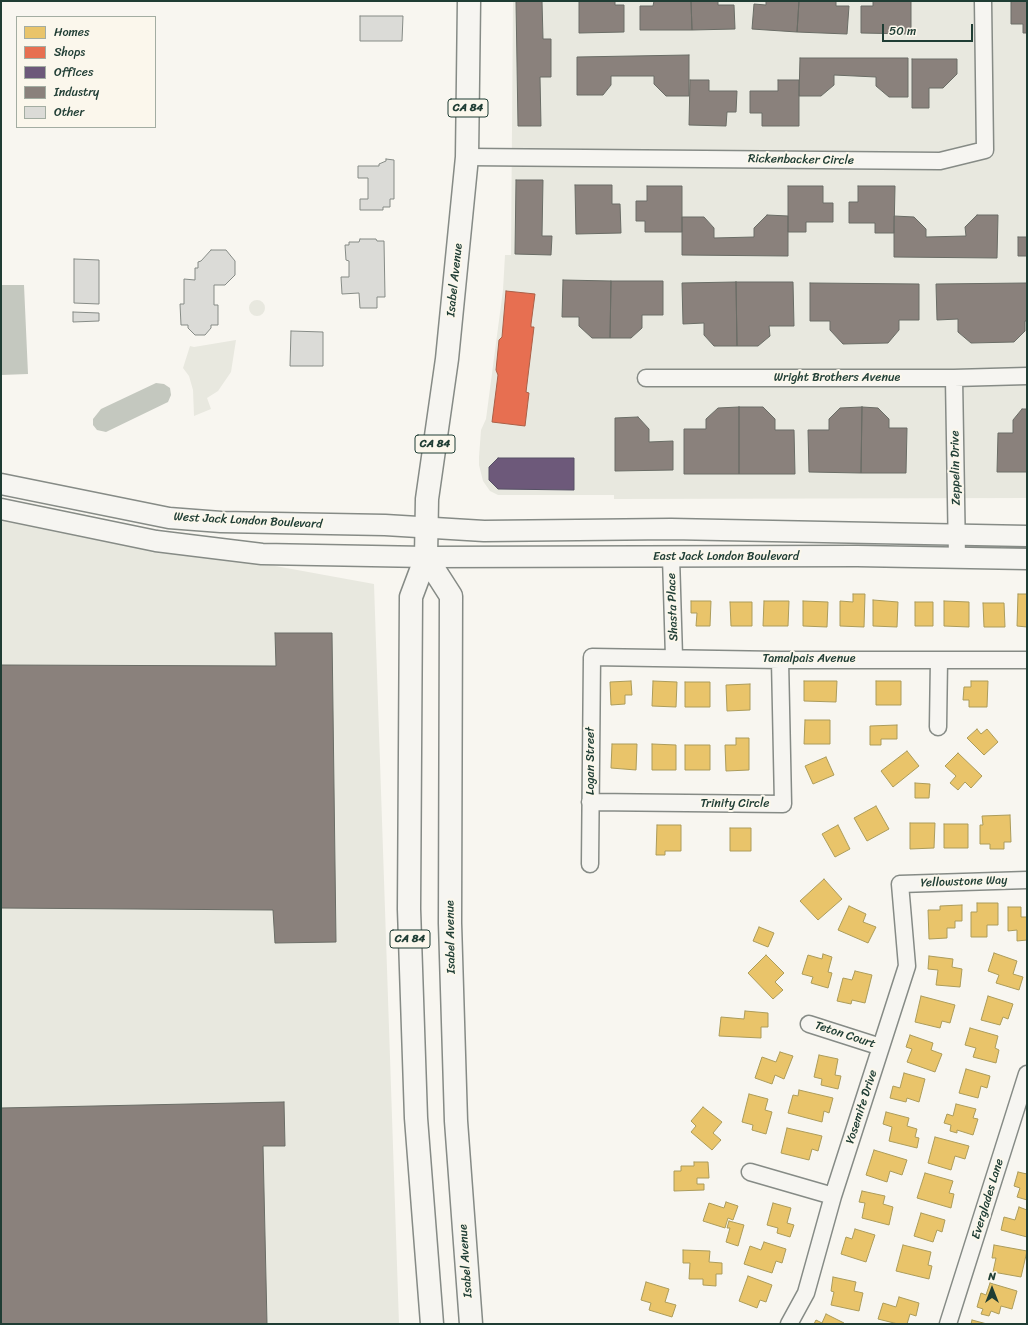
<!DOCTYPE html>
<html>
<head>
<meta charset="utf-8">
<style>
  body { margin:0 }
  #map { position:relative; width:1028px; height:1325px; overflow:hidden; background:#f8f6f0; font-family:Sriracha,sans-serif }
  canvas { display:block }
  .frame { position:absolute; inset:0; border:2px solid #1f3d34; pointer-events:none }
  .legend { position:absolute; left:16px; top:16px; width:140px; height:112px; box-sizing:border-box; background:#fbf7ec; border:1px solid #a3ada2; margin:0; padding:5px 7px; list-style:none; font-size:12px; color:#1f3d34 }
  .legend li { display:flex; align-items:center; gap:8px; height:20px }
  .legend b { width:20px; border:1px solid #a3ada2 }
  .north { position:absolute; left:972px; top:1269px; width:40px; height:40px; -webkit-text-stroke:3px #fbf7ec; paint-order:stroke; rotate:0deg; font-size:11px; font-weight:700; line-height:16px; text-align:center; color:#1f3d34 }
  .north::after { content:''; display:block; margin:auto; width:14px; height:18px; background:#1f3d34; clip-path:polygon(50% 0,100% 100%,50% 72%,0 100%) }
  .scale { position:absolute; left:882px; top:24px; width:91px; height:18px; box-sizing:border-box; border:2px solid #1f3d34; border-top:0; padding-left:5px; font-size:12px; line-height:14px; white-space:nowrap; color:#1f3d34; -webkit-text-stroke:3px #fbf7ec; paint-order:stroke }
</style>
</head>
<body>
<div id="map">
<canvas width="1028" height="1325"></canvas>
<div class="frame"></div>
<ul class="legend">
<li><b style="height:11px;background:#e9c46a"></b>Homes</li>
<li><b style="height:11px;background:#e76f51"></b>Shops</li>
<li><b style="height:11px;background:#6d597a"></b>Offices</li>
<li><b style="height:11px;background:#8a817c"></b>Industry</li>
<li><b style="height:11px;background:#dbdbd7"></b>Other</li>
</ul>
<div class="north">N</div>
<div class="scale">50 m</div>
</div>
<script>
const ctx = document.querySelector('canvas').getContext('2d');
ctx.lineJoin = 'round';
function paint(path, color) {
  ctx.fillStyle = color;
  ctx.fill(path, 'evenodd');
}
function shape(rows) {
  const path = new Path2D();
  for (const r of rows) {
    if (r.length === 3) {
      path.moveTo(r[0] + r[2], r[1]);
      path.arc(r[0], r[1], r[2], 0, 2 * Math.PI);
      continue;
    }
    path.moveTo(r[0], r[1]);
    for (let i = 2; i < r.length; i += 2) path.lineTo(r[i], r[i + 1]);
  }
  return path;
}
function strokePath(path, color, width, dash) {
  ctx.strokeStyle = color;
  ctx.lineWidth = width;
  ctx.lineCap = dash ? 'butt' : 'round';
  ctx.setLineDash(dash || []);
  ctx.stroke(path);
}
function label(font, color, halo, rows, align = 'center') {
  ctx.font = font + ' Sriracha,sans-serif';
  ctx.lineWidth = 4;
  ctx.setLineDash([]);
  ctx.textBaseline = 'middle';
  ctx.strokeStyle = halo;
  ctx.fillStyle = color;
  for (const [text, x, y, turn = 0] of rows) {
    ctx.save();
    ctx.translate(x, y);
    ctx.rotate((+turn || 0) * Math.PI / 180);
    ctx.textAlign = isNaN(turn) ? turn : align;
    if (halo) ctx.strokeText(text, 0, 0);
    ctx.fillText(text, 0, 0);
    ctx.restore();
  }
}
paint(shape([
  [513,1,1027,1,1027,498,614,499,614,495,498,495,490,491,483,481,479,465,479,457,481,430,486,419,503,290,505,255,511,255],
  [257,308,8],
  [236,340,231,372,218,391,207,398,211,409,194,416,193,390,189,376,183,368,190,346,194,347],
  [1,516,374,584,399,1324,1,1324]
]), '#e8e8df');
paint(shape([
  [1,285,24,285,28,374,1,375],
  [156,383,164,384,170,388,171,395,168,402,106,432,97,430,93,425,93,419,101,409]
]), '#c4c8bf');
const homes = shape([
  [853,594,865,594,864,627,840,626,840,601,853,602,853,594],
  [1018,594,1027,594,1027,627,1017,626,1018,594],
  [873,600,898,602,897,627,873,626,873,600],
  [691,601,711,601,710,626,696,626,697,613,691,613,691,601],
  [764,601,789,601,788,626,763,626,764,601],
  [803,601,828,602,827,627,803,626,803,601],
  [944,601,969,602,969,627,944,626,944,601],
  [730,602,752,602,752,626,731,626,730,602],
  [915,602,933,602,933,626,915,626,915,602],
  [983,603,1004,603,1005,627,984,627,983,603],
  [631,681,632,695,625,695,625,704,611,705,610,682,631,681],
  [653,681,677,682,676,707,652,706,653,681],
  [804,681,837,681,836,702,804,701,804,681],
  [876,681,901,681,901,705,876,705,876,681],
  [971,681,988,681,987,707,969,707,969,700,963,700,964,687,971,687,971,681],
  [685,682,710,682,710,707,685,707,685,682],
  [750,684,750,710,727,711,726,685,750,684],
  [805,720,830,720,830,744,804,744,805,720],
  [897,725,897,739,881,739,881,745,870,745,870,726,897,725],
  [977,729,981,734,987,729,998,742,984,755,967,738,977,729],
  [736,738,749,738,749,770,726,771,725,745,736,745,736,738],
  [612,744,637,744,636,770,611,768,612,744],
  [652,744,676,745,676,770,652,770,652,744],
  [685,745,710,745,710,770,685,770,685,745],
  [907,751,919,766,893,787,881,771,907,751],
  [958,753,982,776,971,788,965,782,958,790,950,783,956,776,945,766,958,753],
  [826,757,834,775,813,784,805,766,826,757],
  [915,783,930,784,929,798,915,798,915,783],
  [876,806,889,829,867,841,854,818,876,806],
  [1010,815,1011,842,1004,842,1004,849,990,849,990,844,980,844,980,825,983,825,982,816,1010,815],
  [910,823,935,823,934,848,910,849,910,823],
  [944,824,968,824,968,848,944,848,944,824],
  [657,825,681,825,681,851,665,851,665,855,656,855,657,825],
  [838,825,850,849,835,857,822,834,838,825],
  [730,828,751,828,751,851,730,851,730,828],
  [824,879,842,899,818,920,800,901,824,879],
  [977,903,998,903,998,925,987,925,987,937,971,937,971,912,977,912,977,903],
  [962,905,962,921,955,921,955,928,947,928,947,938,929,939,928,910,940,910,940,906,962,905],
  [849,906,866,914,863,922,876,927,868,943,838,930,849,906],
  [1008,907,1021,907,1021,917,1027,917,1027,940,1017,941,1017,930,1008,931,1008,907],
  [759,927,774,933,768,947,753,941,759,927],
  [994,953,1017,961,1013,974,1023,977,1019,990,996,983,999,975,988,971,994,953],
  [823,954,832,957,828,972,832,973,828,988,811,983,813,977,802,974,808,955,822,959,823,954],
  [766,955,784,973,775,982,783,990,773,999,748,973,766,955],
  [929,956,953,959,952,967,962,969,960,987,936,985,938,970,928,969,929,956],
  [855,971,872,975,865,1003,852,1000,851,1004,837,1001,843,978,852,980,855,971],
  [921,996,955,1005,950,1023,942,1021,940,1028,915,1022,921,996],
  [988,996,1013,1004,1008,1019,1003,1017,1000,1025,981,1020,988,996],
  [745,1011,768,1013,768,1027,761,1027,761,1038,719,1036,721,1017,744,1019,745,1011],
  [970,1028,998,1036,995,1048,999,1050,996,1063,973,1057,976,1048,965,1045,970,1028],
  [910,1035,933,1043,931,1050,942,1054,935,1072,907,1062,912,1049,906,1047,910,1035],
  [780,1052,793,1056,784,1079,775,1075,772,1084,755,1078,762,1057,776,1062,780,1052],
  [819,1055,838,1059,835,1075,841,1076,838,1089,821,1085,822,1079,814,1077,819,1055],
  [966,1069,990,1076,987,1088,981,1086,978,1098,959,1093,966,1069],
  [904,1073,925,1079,919,1102,907,1098,906,1102,890,1098,893,1086,900,1088,904,1073],
  [799,1090,833,1098,829,1113,824,1111,822,1122,788,1113,793,1095,798,1096,799,1090],
  [749,1094,768,1099,765,1110,772,1112,766,1134,752,1130,753,1125,742,1122,749,1094],
  [956,1104,976,1109,973,1118,978,1119,973,1135,957,1130,957,1133,950,1131,951,1125,944,1123,947,1114,953,1116,956,1104],
  [703,1107,722,1122,713,1133,721,1140,712,1150,691,1132,696,1126,691,1121,703,1107],
  [886,1112,909,1118,907,1126,917,1129,915,1137,919,1138,917,1148,889,1141,892,1127,883,1124,886,1112],
  [787,1128,822,1136,818,1151,812,1149,809,1160,781,1153,787,1128],
  [935,1137,969,1146,965,1159,955,1156,951,1170,928,1163,935,1137],
  [874,1150,907,1160,902,1175,890,1171,887,1182,866,1175,874,1150],
  [694,1162,708,1162,709,1178,697,1178,697,1184,704,1184,704,1190,674,1191,674,1171,681,1171,681,1166,694,1166,694,1162],
  [1018,1172,1027,1174,1027,1200,1017,1197,1020,1188,1014,1186,1018,1172],
  [925,1173,953,1181,949,1193,954,1194,951,1208,917,1198,925,1173],
  [862,1191,885,1196,883,1204,893,1207,889,1225,862,1218,865,1203,859,1202,862,1191],
  [726,1202,738,1206,733,1220,728,1218,725,1228,703,1221,709,1203,724,1208,726,1202],
  [773,1203,791,1208,787,1223,794,1225,790,1237,777,1233,778,1228,767,1225,773,1203],
  [1019,1207,1027,1210,1027,1237,1001,1230,1004,1217,1015,1220,1019,1207],
  [921,1213,945,1220,942,1232,937,1230,933,1242,914,1236,921,1213],
  [729,1221,744,1225,738,1246,726,1242,730,1228,727,1228,729,1221],
  [855,1229,875,1235,866,1262,841,1254,846,1237,852,1239,855,1229],
  [764,1242,786,1249,782,1263,776,1261,772,1273,744,1264,750,1246,761,1250,764,1242],
  [903,1245,931,1252,928,1265,932,1266,929,1279,896,1271,903,1245],
  [994,1245,1027,1251,1021,1277,993,1272,996,1258,992,1258,994,1245],
  [683,1250,710,1251,709,1262,722,1263,722,1274,716,1274,716,1286,703,1285,703,1279,689,1279,690,1263,683,1263,683,1250],
  [748,1276,772,1285,766,1302,760,1300,757,1308,739,1301,748,1276],
  [833,1277,856,1282,854,1291,863,1293,859,1311,831,1305,834,1292,831,1291,833,1277],
  [646,1282,669,1289,665,1302,676,1305,672,1317,649,1310,651,1303,641,1300,646,1282],
  [990,1283,1017,1291,1012,1309,1001,1306,999,1314,991,1311,989,1316,981,1314,983,1309,977,1307,981,1293,986,1295,990,1283],
  [899,1297,919,1303,916,1316,910,1314,907,1324,898,1324,878,1319,883,1303,896,1307,899,1297],
  [826,1314,844,1323,844,1324,814,1324,816,1320,822,1323,826,1314],
  [972,1320,987,1324,971,1324,972,1320]
]);
paint(homes, '#e9c46a');
strokePath(homes, '#ac9c5a', 1);
const shops = shape([
  [506,291,535,294,531,324,531,327,534,327,526,392,529,393,525,426,492,422,498,375,496,370,499,340,502,337,506,291]
]);
paint(shops, '#e76f51');
strokePath(shops, '#ab6048', 1);
const offices = shape([
  [498,458,574,458,574,490,498,489,489,480,489,467,498,458]
]);
paint(offices, '#6d597a');
strokePath(offices, '#565165', 1);
const industry = shape([
  [516,1,542,1,543,39,551,39,551,77,540,77,541,126,518,126,516,1],
  [579,1,615,1,615,5,624,5,624,32,579,33,579,1],
  [654,1,691,1,692,30,640,30,640,6,653,6,654,1],
  [691,1,718,1,718,5,734,5,735,29,692,30,691,1],
  [766,1,799,1,797,32,752,29,754,4,766,5,766,1],
  [799,1,836,1,836,6,849,6,847,34,797,32,799,1],
  [873,1,911,1,911,34,861,33,861,6,873,6,873,1],
  [1011,1,1027,1,1027,33,1023,33,1023,24,1011,24,1011,1],
  [689,55,689,96,666,96,654,84,654,76,611,76,611,85,603,95,577,95,577,57,689,55],
  [800,58,908,58,908,97,889,97,876,86,876,77,834,75,834,85,821,96,799,96,800,58],
  [912,59,957,59,957,74,943,88,929,88,929,108,912,108,912,59],
  [690,80,709,80,709,91,737,91,736,112,727,112,726,126,689,125,690,80],
  [778,80,799,80,799,126,762,126,762,113,750,113,750,91,778,91,778,80],
  [516,180,543,180,542,236,552,236,551,255,515,254,516,180],
  [575,185,612,185,612,204,620,204,621,233,576,234,575,185],
  [647,186,682,186,682,232,645,232,645,221,636,221,636,201,647,201,647,186],
  [788,186,823,186,823,203,833,203,833,222,806,222,806,232,788,232,788,186],
  [858,186,895,186,894,233,875,233,875,223,849,223,849,202,858,202,858,186],
  [767,215,788,216,788,256,682,255,682,217,704,217,714,228,714,238,754,237,754,228,767,215],
  [977,215,998,215,997,258,894,257,894,216,914,217,926,229,926,237,966,236,965,227,977,215],
  [1018,237,1027,237,1027,256,1018,256,1018,237],
  [563,280,611,281,610,338,592,338,579,326,579,317,562,317,563,280],
  [611,281,663,281,663,315,642,315,642,328,631,338,610,338,611,281],
  [736,282,737,346,714,346,704,335,704,323,683,324,682,283,736,282],
  [736,282,793,282,794,326,769,326,770,336,758,346,737,346,736,282],
  [810,283,919,284,919,320,899,320,899,330,888,343,843,344,830,330,830,321,810,321,810,283],
  [1027,283,1027,321,1025,321,1025,331,1014,342,971,343,958,332,958,319,937,320,936,284,1027,283],
  [739,407,739,474,684,474,684,429,706,429,706,419,718,408,739,407],
  [739,407,763,407,775,419,775,430,794,430,795,474,739,474,739,407],
  [862,407,861,473,809,472,808,430,829,430,829,419,840,408,862,407],
  [862,407,878,408,889,419,889,428,907,428,906,473,861,473,862,407],
  [1022,409,1027,409,1027,472,997,472,998,433,1013,433,1013,420,1022,409],
  [638,417,649,429,649,442,673,441,673,470,615,471,615,418,638,417],
  [275,633,332,633,336,942,275,943,273,910,1,908,1,665,276,666,275,633],
  [284,1102,285,1146,263,1146,267,1324,1,1324,1,1108,284,1102]
]);
paint(industry, '#8a817c');
strokePath(industry, '#6a6d66', 1);
const building = shape([
  [360,16,403,16,402,41,360,41,360,16],
  [386,159,394,160,394,199,390,199,390,207,383,207,383,210,360,210,360,199,368,199,368,178,358,178,358,166,379,166,379,164,386,161,386,159],
  [360,239,376,239,377,241,384,241,385,297,377,297,377,308,360,308,359,293,342,294,341,277,349,277,349,261,346,260,345,245,349,245,349,242,359,242,360,239],
  [211,250,226,250,235,261,235,275,225,285,214,285,214,305,218,305,218,325,211,325,211,328,205,335,195,335,188,328,188,325,181,325,180,304,184,304,184,279,195,280,195,268,198,268,198,262,201,261,211,250],
  [74,259,99,260,99,304,74,303,74,259],
  [73,312,99,313,99,321,73,322,73,312],
  [291,331,323,332,323,366,290,366,291,331]
]);
paint(building, '#dbdbd7');
strokePath(building, '#868b86', 1);
const minor = shape([
  [467,157,940,161,985,150,983,1],
  [646,378,954,378,1027,376],
  [954,378,957,558],
  [671,557,674,657],
  [938,727,939,660],
  [590,802,783,804,780,660],
  [590,864,592,657,780,660,1027,660],
  [809,1024,881,1047],
  [750,1172,833,1196],
  [789,1324,806,1293,833,1196,907,966,900,884,1027,880],
  [948,1324,1027,1074]
]);
const major = shape([
  [1,484,169,518,221,522,385,525,484,531,671,529,1027,536],
  [1,509,156,541,262,554,426,557,857,556,1027,559]
]);
const highway = shape([
  [426,557,451,596,450,923,456,1121,471,1324],
  [432,1324,416,1118,409,909,411,597,426,557,427,499,447,359,467,157,469,1]
]);
strokePath(minor, '#868b86', 19);
strokePath(major, '#868b86', 23);
strokePath(highway, '#868b86', 25);
strokePath(minor, '#f6f5f1', 16);
strokePath(major, '#f6f5f1', 20);
strokePath(highway, '#f6f5f1', 22);
for (const [x, y, w] of [
  [468,108,40],
  [435,444,40],
  [410,939,40]
]) {
  const box = new Path2D();
  box.roundRect(x - w / 2, y - 9, w, 18, 3);
  ctx.fillStyle = '#fbf7ec';
  ctx.fill(box);
  strokePath(box, '#1f3d34', 1);
}
label('bold 11px', '#1f3d34', null, [
  ["CA 84",468,108],
  ["CA 84",435,444],
  ["CA 84",410,939]
]);
label('12px', '#1f3d34', '#fbf7ec', [
  ["Rickenbacker Circle",801,160,1],
  ["Isabel Avenue",455,280,-84],
  ["Wright Brothers Avenue",837,378],
  ["Zeppelin Drive",956,468,-91],
  ["West Jack London Boulevard",248,521,3],
  ["East Jack London Boulevard",726,557],
  ["Shasta Place",673,607,-92],
  ["Tamalpais Avenue",809,659],
  ["Logan Street",591,761,-90],
  ["Trinity Circle",735,804],
  ["Yellowstone Way",964,882,-2],
  ["Isabel Avenue",451,937,-91],
  ["Teton Court",845,1035,18],
  ["Yosemite Drive",862,1107,-72],
  ["Everglades Lane",988,1199,-73],
  ["Isabel Avenue",466,1261,-94]
]);
</script>
</body>
</html>
